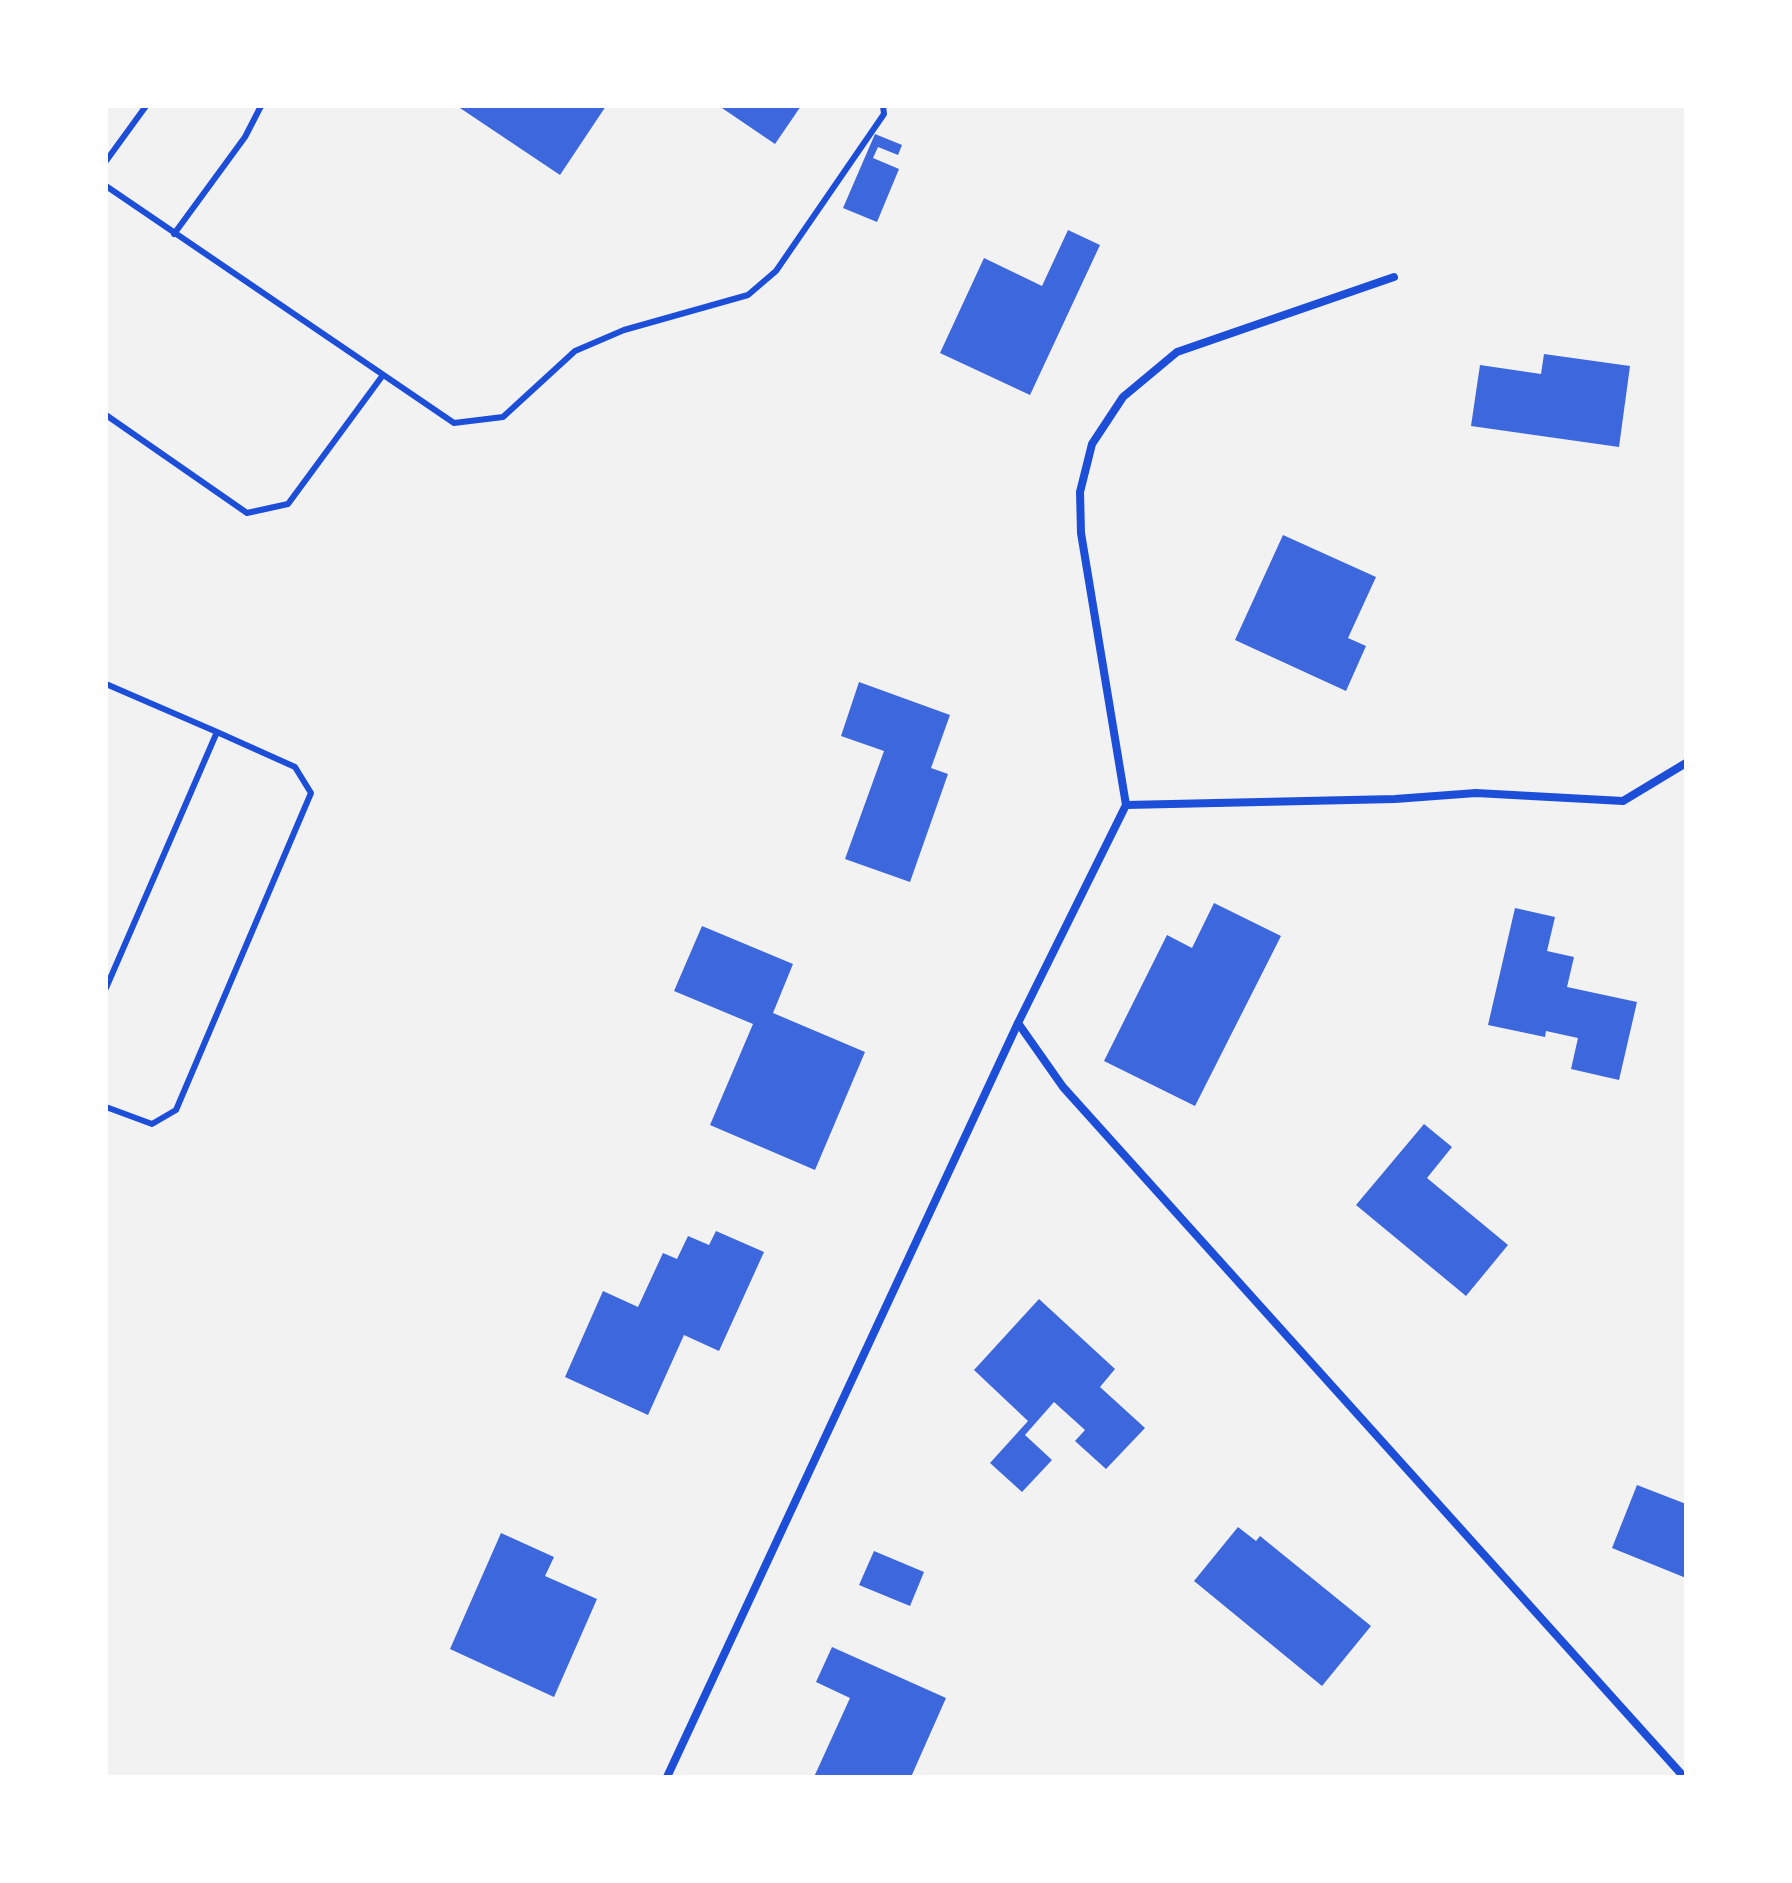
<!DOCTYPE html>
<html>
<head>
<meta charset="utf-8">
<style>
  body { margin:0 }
  #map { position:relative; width:1792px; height:1883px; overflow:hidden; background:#f2f2f2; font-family:"Alegreya Sans",sans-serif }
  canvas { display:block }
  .frame { position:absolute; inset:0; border:108px solid #fff; pointer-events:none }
</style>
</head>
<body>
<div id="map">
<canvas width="1792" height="1883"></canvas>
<div class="frame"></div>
</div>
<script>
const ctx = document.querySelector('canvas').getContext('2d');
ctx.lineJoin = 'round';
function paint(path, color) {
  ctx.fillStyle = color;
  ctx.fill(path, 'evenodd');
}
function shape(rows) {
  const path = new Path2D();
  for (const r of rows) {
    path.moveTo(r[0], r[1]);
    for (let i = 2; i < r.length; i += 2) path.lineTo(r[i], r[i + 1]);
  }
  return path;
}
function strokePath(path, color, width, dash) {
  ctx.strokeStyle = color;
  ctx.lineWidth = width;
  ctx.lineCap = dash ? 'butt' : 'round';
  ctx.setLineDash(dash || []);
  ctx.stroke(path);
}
paint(shape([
  [457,106,606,106,560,175],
  [719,106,801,106,775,144],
  [875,134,902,145,898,155,878,147,873,158,899,169,877,222,843,208],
  [1068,230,1100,245,1030,395,940,353,984,258,1042,286],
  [1544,354,1630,366,1619,447,1471,426,1480,365,1541,374],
  [1283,535,1376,577,1348,638,1366,646,1346,691,1235,640],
  [859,682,950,715,931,768,948,774,910,882,845,859,884,751,841,736],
  [1214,903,1281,936,1195,1106,1104,1061,1167,935,1192,948],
  [1515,908,1555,917,1547,951,1574,957,1567,987,1637,1002,1619,1080,1571,1069,1578,1038,1546,1031,1545,1037,1488,1025],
  [702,926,793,964,773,1013,865,1052,815,1170,710,1125,753,1024,674,991],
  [1424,1124,1452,1147,1427,1178,1508,1245,1466,1296,1356,1205],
  [716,1231,764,1252,719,1351,684,1335,648,1415,565,1377,603,1291,638,1307,663,1253,677,1259,688,1236,709,1245],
  [1039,1299,1115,1369,1100,1387,1145,1428,1106,1469,1075,1441,1085,1430,1054,1402,1025,1435,1052,1460,1022,1492,990,1463,1028,1421,974,1370],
  [1637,1485,1686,1504,1686,1578,1612,1548],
  [1238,1527,1256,1541,1260,1536,1371,1626,1322,1686,1194,1581],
  [501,1533,554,1557,545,1576,597,1599,554,1697,450,1649],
  [874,1551,924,1572,910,1606,859,1585],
  [832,1647,946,1698,911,1777,814,1777,850,1698,816,1682]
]), '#3d67dc');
strokePath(shape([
  [106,161,146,106],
  [106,186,454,423,503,417,575,351,624,330,748,295,776,271,884,114,883,106],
  [174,234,245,137,261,106],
  [106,415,247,513,288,504,383,375],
  [106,684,217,732,106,988],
  [106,1107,152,1124,176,1110,311,793,295,767,217,732]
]), '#1d4ed8', 6);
strokePath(shape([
  [1126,805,1081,533,1080,492,1092,444,1123,397,1177,352,1394,277],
  [1018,1023,1063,1087,1684,1777],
  [667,1777,1018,1023,1126,805,1395,799,1476,793,1623,801,1686,763]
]), '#1d4ed8', 8);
</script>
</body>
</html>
